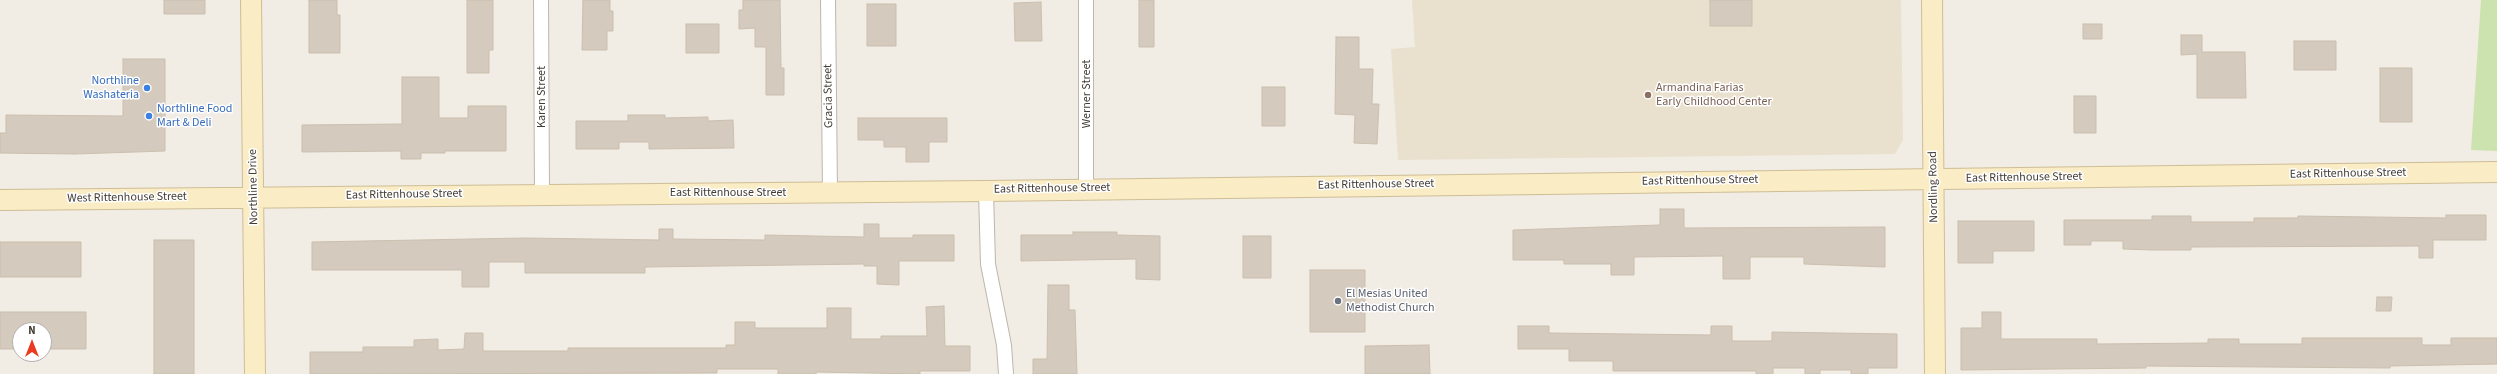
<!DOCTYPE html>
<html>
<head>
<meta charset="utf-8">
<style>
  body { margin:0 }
  #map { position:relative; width:2497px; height:374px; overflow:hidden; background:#f1ece4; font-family:"Source Sans 3",sans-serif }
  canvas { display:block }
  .north { position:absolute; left:12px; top:322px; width:40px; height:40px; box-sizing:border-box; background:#fff; border:1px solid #b3b1ae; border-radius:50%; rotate:0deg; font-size:11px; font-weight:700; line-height:16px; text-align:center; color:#423c34 }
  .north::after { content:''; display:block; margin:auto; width:14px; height:18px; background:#eb3a21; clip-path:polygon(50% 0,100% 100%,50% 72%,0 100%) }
</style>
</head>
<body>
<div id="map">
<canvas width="2497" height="374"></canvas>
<div class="north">N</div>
</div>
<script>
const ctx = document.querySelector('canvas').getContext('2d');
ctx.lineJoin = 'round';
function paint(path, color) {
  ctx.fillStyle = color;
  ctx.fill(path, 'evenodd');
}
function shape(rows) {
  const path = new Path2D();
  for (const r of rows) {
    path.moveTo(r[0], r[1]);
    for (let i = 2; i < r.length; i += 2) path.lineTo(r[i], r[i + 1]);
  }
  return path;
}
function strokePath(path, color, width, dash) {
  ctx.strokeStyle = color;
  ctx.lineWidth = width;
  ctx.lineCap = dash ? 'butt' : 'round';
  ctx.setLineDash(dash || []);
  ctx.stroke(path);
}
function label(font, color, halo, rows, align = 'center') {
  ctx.font = font + ' "Source Sans 3",sans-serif';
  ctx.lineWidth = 3;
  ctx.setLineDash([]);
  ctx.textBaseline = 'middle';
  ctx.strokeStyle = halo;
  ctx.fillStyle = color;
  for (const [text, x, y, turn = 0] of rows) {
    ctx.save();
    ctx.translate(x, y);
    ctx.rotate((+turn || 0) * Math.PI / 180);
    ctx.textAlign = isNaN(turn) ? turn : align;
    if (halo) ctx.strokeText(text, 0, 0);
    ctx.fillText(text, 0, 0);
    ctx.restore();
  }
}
paint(shape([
  [1412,0,1901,0,1903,140,1895,154,1398,160,1391,49,1415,47]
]), '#e9e1ce');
paint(shape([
  [2481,0,2497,0,2497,151,2471,150]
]), '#cde3af');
const building = shape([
  [164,0,205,0,205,14,164,14,164,0],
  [309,0,337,0,337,15,340,15,340,53,309,53,309,0],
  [467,0,493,0,493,50,489,50,489,73,467,73,467,0],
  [583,0,610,0,610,11,613,11,613,31,607,31,607,50,582,50,583,0],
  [743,0,780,0,781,68,784,68,784,95,766,95,766,47,755,47,755,28,739,29,739,10,743,10,743,0],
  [1139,0,1154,0,1154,47,1139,47,1139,0],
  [1710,0,1752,0,1752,26,1710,26,1710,0],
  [1041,2,1042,41,1015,41,1014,3,1041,2],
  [867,4,896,4,896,46,867,46,867,4],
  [686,24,719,24,719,53,686,53,686,24],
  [2083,24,2102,24,2102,39,2083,39,2083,24],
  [2181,35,2202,35,2202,52,2245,52,2246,98,2197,98,2197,54,2181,55,2181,35],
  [1336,37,1359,37,1359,69,1373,69,1372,104,1379,104,1377,144,1354,143,1355,115,1335,114,1336,37],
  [2294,41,2336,41,2336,70,2294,70,2294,41],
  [123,59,165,59,165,151,75,154,0,153,0,133,6,133,6,115,123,116,123,59],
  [2380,68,2412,68,2412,122,2380,122,2380,68],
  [402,77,439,77,439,118,468,118,468,106,506,106,506,151,445,151,445,153,421,153,421,159,401,159,401,151,302,152,302,125,402,124,402,77],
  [1262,87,1285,87,1285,126,1262,126,1262,87],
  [2074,96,2096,96,2096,133,2074,133,2074,96],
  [628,115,665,115,665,118,708,117,708,121,733,120,734,148,649,149,649,142,619,142,619,149,576,149,576,121,628,121,628,115],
  [858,118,947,118,947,142,929,142,929,162,906,162,906,147,884,147,884,140,858,140,858,118],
  [1660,209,1684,209,1684,228,1885,227,1885,267,1804,264,1804,257,1750,257,1750,279,1723,279,1723,256,1634,257,1634,275,1611,275,1611,264,1564,264,1564,260,1513,260,1513,230,1660,225,1660,209],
  [2446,215,2486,215,2486,240,2433,240,2433,258,2419,258,2419,246,2191,247,2191,250,2152,250,2123,249,2123,241,2091,241,2091,245,2064,245,2064,220,2152,220,2152,216,2191,216,2191,222,2254,222,2254,218,2298,218,2298,216,2446,218,2446,215],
  [1958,221,2034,221,2034,251,1993,251,1993,263,1958,263,1958,221],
  [864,224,879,224,879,238,913,238,913,235,954,235,954,261,899,261,899,285,877,284,877,266,864,266,864,264,645,267,645,273,525,273,525,262,489,262,489,287,462,287,462,270,312,270,312,242,525,238,659,240,659,229,673,229,673,239,765,240,765,235,864,237,864,224],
  [1073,232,1117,232,1117,235,1160,236,1160,280,1136,279,1136,259,1021,261,1021,235,1073,235,1073,232],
  [1243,236,1271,236,1271,278,1243,278,1243,236],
  [154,240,194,240,194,374,154,374,154,240],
  [0,242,81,242,81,277,0,277,0,242],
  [1310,270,1365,270,1365,332,1310,332,1310,270],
  [1048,285,1069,285,1069,310,1075,310,1077,374,1033,374,1033,359,1047,359,1048,285],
  [2377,297,2392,297,2391,311,2376,311,2377,297],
  [944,306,945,346,970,346,970,371,920,371,920,374,816,372,816,374,778,374,778,369,717,369,717,373,310,374,310,352,363,352,363,347,414,347,414,340,438,339,438,350,464,349,465,333,483,333,483,351,568,351,568,348,726,348,726,345,735,345,735,322,755,322,755,328,827,328,827,308,851,308,851,339,881,339,881,336,927,336,926,307,944,306],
  [0,312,86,312,86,349,44,349,44,330,20,330,20,349,0,349,0,312],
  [1982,312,2001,312,2001,339,2097,339,2097,344,2208,343,2208,339,2239,339,2239,344,2302,344,2302,338,2422,338,2422,345,2451,345,2451,338,2497,338,2497,364,2390,366,2390,368,2146,366,2146,368,1961,370,1961,328,1982,328,1982,312],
  [1518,326,1549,326,1549,333,1711,335,1711,326,1732,326,1732,341,1772,341,1772,332,1897,334,1897,368,1868,368,1868,374,1851,374,1851,370,1820,370,1820,374,1805,374,1805,368,1773,368,1773,374,1756,374,1756,371,1613,371,1613,361,1569,361,1569,349,1518,349,1518,326],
  [1429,345,1430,374,1365,374,1365,346,1429,345]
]);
paint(building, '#d4cabd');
strokePath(building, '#cbbfae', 1);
const street = shape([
  [541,0,542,193],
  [828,0,830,192],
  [1086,188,1086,0],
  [986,191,988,264,1004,345,1006,374]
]);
const secondary = shape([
  [251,0,255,374],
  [1932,0,1935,374],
  [0,200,986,191,2497,172]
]);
strokePath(street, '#beb7aa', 16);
strokePath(secondary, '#cebe96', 22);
strokePath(street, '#fff', 14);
strokePath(secondary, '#faecc4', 20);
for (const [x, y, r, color] of [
  [147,88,4,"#3f7fe0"],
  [1648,95,4,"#8d6e63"],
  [149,116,4,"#3f7fe0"],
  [1338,301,4,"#6b7280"]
]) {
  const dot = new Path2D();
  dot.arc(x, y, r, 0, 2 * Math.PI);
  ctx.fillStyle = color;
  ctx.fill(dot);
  strokePath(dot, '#fff', 1.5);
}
label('12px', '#366cbe', '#fff', [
  ["Northline",139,81],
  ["Washateria",139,95],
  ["Northline Food",157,109,"left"],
  ["Mart & Deli",157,123,"left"]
], 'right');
label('12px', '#785e54', '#fff', [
  ["Armandina Farias",1656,88],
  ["Early Childhood Center",1656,102]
], 'left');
label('12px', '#423c34', '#fff', [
  ["Werner Street",1087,94,-90],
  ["Gracia Street",829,96,-91],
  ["Karen Street",542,97,-90],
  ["East Rittenhouse Street",2348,174,-1],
  ["East Rittenhouse Street",2024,178,-1],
  ["East Rittenhouse Street",1700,181,-1],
  ["East Rittenhouse Street",1376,185,-1],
  ["Northline Drive",254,187,-91],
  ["Nordling Road",1934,187,-91],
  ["East Rittenhouse Street",1052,189,-1],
  ["East Rittenhouse Street",728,193],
  ["East Rittenhouse Street",404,195,-1],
  ["West Rittenhouse Street",127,198,-1]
]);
label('12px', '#5b616d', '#fff', [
  ["El Mesias United",1346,294],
  ["Methodist Church",1346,308]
], 'left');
</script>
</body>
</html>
